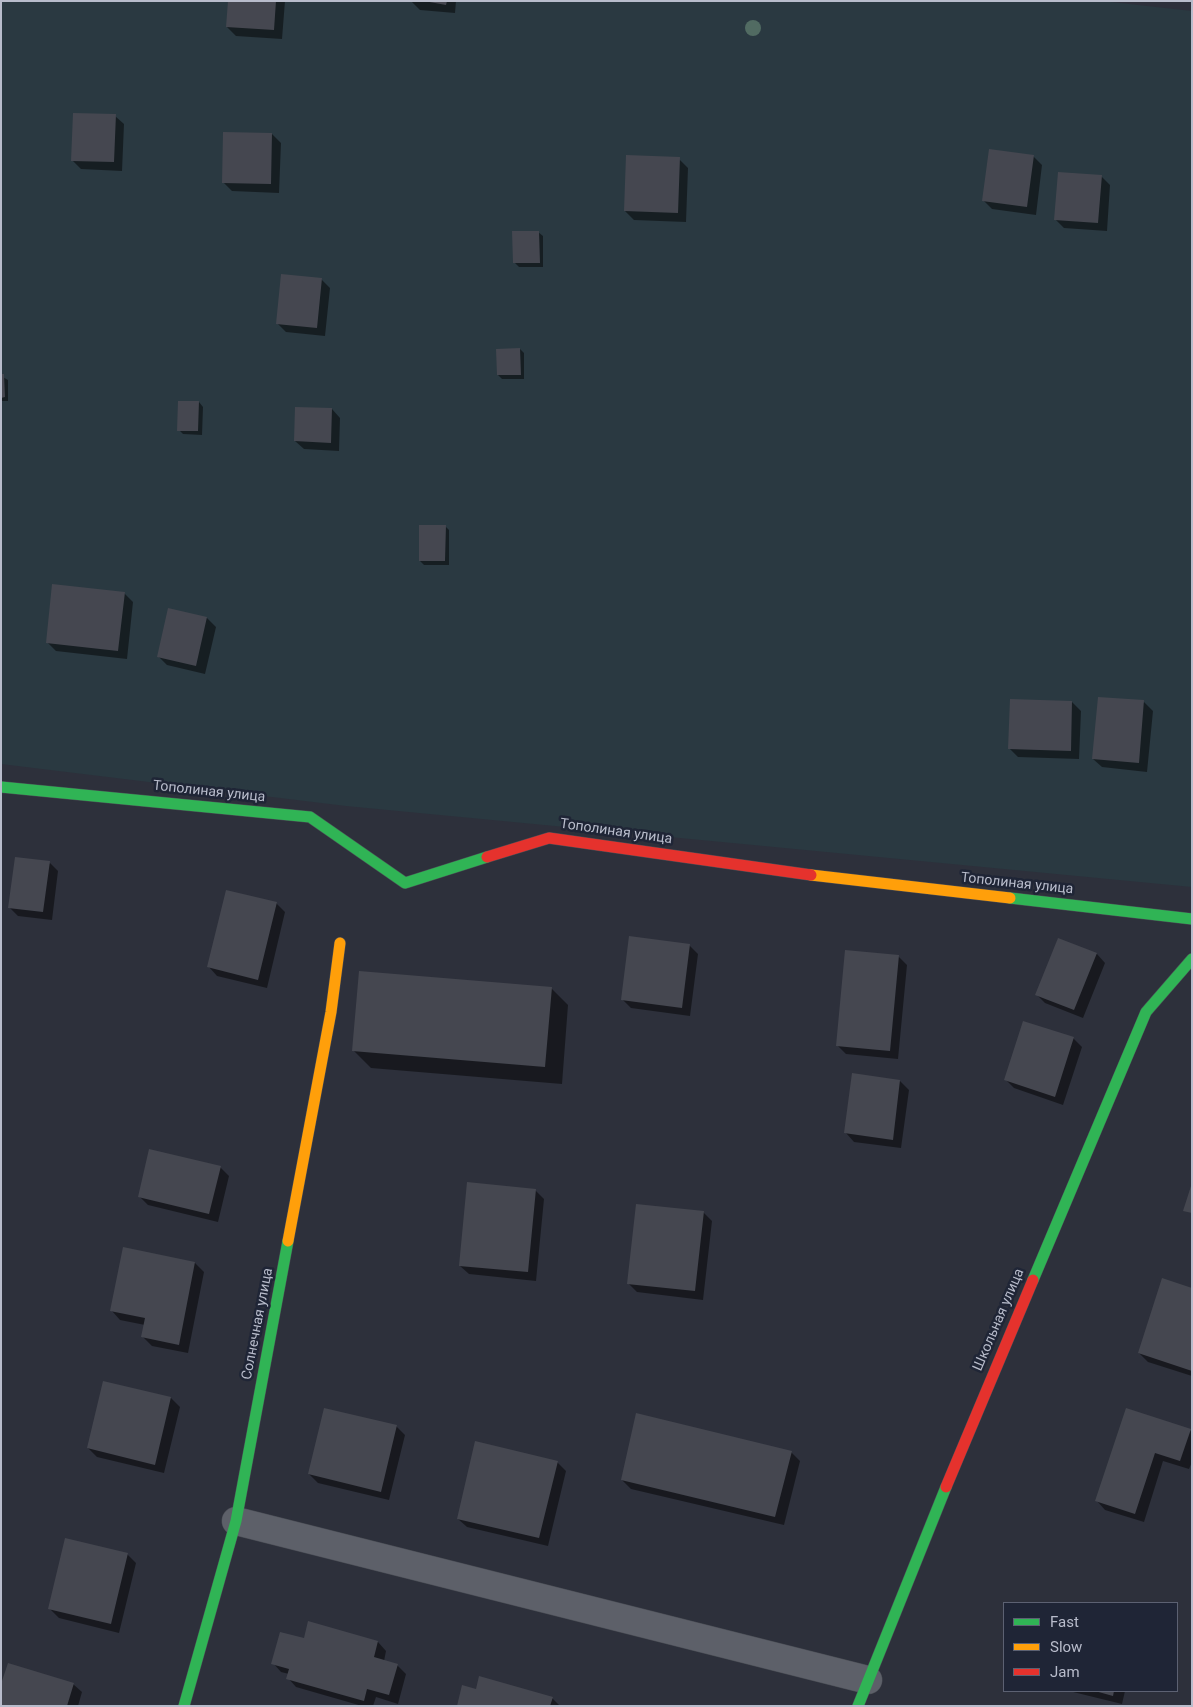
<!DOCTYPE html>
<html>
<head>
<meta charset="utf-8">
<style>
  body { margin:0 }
  #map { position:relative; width:1193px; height:1707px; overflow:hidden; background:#2d303b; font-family:Roboto,sans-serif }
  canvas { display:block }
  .frame { position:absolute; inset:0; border:2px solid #b8bccb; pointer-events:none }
  .legend { position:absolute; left:1003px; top:1602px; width:175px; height:90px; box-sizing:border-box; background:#1f2536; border:1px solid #5c6172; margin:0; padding:6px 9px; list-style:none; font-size:15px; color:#b8bccb }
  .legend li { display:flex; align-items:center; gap:10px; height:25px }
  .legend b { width:25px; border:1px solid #5c6172 }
</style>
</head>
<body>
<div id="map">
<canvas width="1193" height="1707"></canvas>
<div class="frame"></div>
<ul class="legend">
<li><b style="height:6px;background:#30b455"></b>Fast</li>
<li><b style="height:6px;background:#ff9f0a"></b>Slow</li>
<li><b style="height:6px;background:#e5322d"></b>Jam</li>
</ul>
</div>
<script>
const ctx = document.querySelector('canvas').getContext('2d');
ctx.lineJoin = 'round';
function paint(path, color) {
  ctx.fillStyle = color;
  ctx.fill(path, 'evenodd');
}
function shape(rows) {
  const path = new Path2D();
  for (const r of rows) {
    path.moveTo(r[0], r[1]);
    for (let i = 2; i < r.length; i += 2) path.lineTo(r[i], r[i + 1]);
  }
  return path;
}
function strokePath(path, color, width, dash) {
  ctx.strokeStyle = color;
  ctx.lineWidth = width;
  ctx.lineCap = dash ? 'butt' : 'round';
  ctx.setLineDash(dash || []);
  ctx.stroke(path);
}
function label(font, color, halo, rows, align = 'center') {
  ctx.font = font + ' Roboto,sans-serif';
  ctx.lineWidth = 5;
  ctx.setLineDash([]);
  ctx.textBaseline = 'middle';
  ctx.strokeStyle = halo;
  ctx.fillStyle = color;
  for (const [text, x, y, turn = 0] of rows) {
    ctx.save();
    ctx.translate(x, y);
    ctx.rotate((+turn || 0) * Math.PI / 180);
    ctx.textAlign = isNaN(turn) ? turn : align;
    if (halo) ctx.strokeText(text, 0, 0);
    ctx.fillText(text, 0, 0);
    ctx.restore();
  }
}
paint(shape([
  [1,1,1102,1,1192,11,1192,887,346,806,1,764]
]), '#2a3941');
paint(shape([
  [229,1,285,1,282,39,236,36,227,27],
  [411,1,456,1,455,13,420,10],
  [115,116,124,124,122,171,81,169,72,160],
  [272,134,281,143,279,193,232,191,223,182],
  [1033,156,1042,165,1036,215,992,209,984,201],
  [679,159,688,168,686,222,634,220,625,211],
  [1101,176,1110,185,1107,231,1064,228,1055,219],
  [538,232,543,236,543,267,519,267,515,263],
  [321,279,330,288,325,336,286,332,277,323],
  [520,349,524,353,524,379,502,379,498,375],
  [1,376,8,380,8,401,1,401],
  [199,402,203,407,202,435,183,434,179,430],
  [332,409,340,418,339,451,304,449,295,441],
  [445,526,449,530,449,565,424,565,420,561],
  [124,593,133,602,127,659,56,651,47,642],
  [169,609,207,618,216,627,205,674,167,665,158,656],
  [1072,702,1081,711,1079,759,1018,757,1009,748],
  [1144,702,1153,711,1147,772,1102,767,1093,759],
  [50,863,58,871,52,920,18,916,9,907],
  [276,903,285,912,267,988,217,976,209,967],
  [1058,939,1097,954,1105,963,1083,1018,1045,1003,1037,995],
  [689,945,698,954,690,1016,631,1008,622,999],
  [898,956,907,965,898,1059,846,1054,837,1045],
  [551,988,568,1005,562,1084,371,1068,353,1050],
  [1073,1038,1082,1047,1063,1105,1014,1088,1006,1080],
  [900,1081,909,1090,901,1148,854,1142,846,1133],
  [220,1167,229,1176,218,1222,148,1205,139,1196],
  [535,1190,544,1199,536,1281,469,1274,460,1266],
  [703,1212,712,1221,703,1300,637,1292,628,1283],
  [124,1249,195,1263,204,1272,188,1353,152,1346,143,1337,145,1325,120,1320,112,1311],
  [1192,1289,1192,1376,1148,1362,1139,1353],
  [104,1383,171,1398,180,1407,164,1473,97,1457,88,1448],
  [1127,1409,1192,1431,1192,1462,1189,1469,1163,1461,1144,1522,1105,1510,1097,1501],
  [396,1426,405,1435,389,1500,318,1483,309,1474],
  [791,1452,800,1461,784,1525,631,1489,622,1480],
  [557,1462,566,1471,548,1546,467,1527,458,1519],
  [127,1554,136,1563,119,1633,59,1618,50,1609],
  [304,1640,378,1642,386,1651,384,1661,397,1665,406,1674,398,1704,376,1697,373,1706,362,1706,296,1687,288,1678,289,1674,281,1672,273,1663],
  [73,1684,82,1692,78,1706,1,1706],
  [477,1691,552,1698,560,1706,458,1706],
  [1069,1691,1125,1691,1122,1704]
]), '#0007');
paint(shape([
  [228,1,276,1,274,30,226,27],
  [424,1,447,1,446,5],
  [73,113,116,114,114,162,71,161],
  [223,132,272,133,271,184,222,183],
  [989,149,1034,155,1027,207,982,201],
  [626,155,680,157,678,213,624,211],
  [1058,172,1102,175,1098,223,1054,220],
  [512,231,539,231,540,263,513,263],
  [281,274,322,278,317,328,276,324],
  [520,348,521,375,497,375,496,349],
  [1,374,4,374,5,397,1,398],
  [178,401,199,401,198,431,177,431],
  [295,407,332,408,331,443,294,441],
  [419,525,446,525,445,561,419,561],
  [52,584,125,592,118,651,46,643],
  [168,608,207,617,196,666,157,657],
  [1098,697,1144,700,1139,763,1092,759],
  [1010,699,1072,701,1071,751,1008,749],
  [15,857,50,861,43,912,8,908],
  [226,890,277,902,258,980,207,967],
  [629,936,690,944,682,1008,621,1000],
  [1058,938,1097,953,1074,1010,1035,995],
  [845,950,899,955,890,1051,836,1046],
  [359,971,552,987,545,1067,352,1051],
  [1023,1021,1074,1037,1055,1097,1004,1080],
  [852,1073,900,1080,893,1140,844,1133],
  [149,1149,221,1166,209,1214,138,1197],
  [467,1182,536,1189,528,1272,459,1266],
  [1191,1186,1192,1186,1192,1213,1183,1211],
  [636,1204,704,1211,695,1291,627,1284],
  [123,1247,195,1262,179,1345,141,1337,145,1318,110,1311],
  [1162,1278,1192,1288,1192,1371,1138,1353],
  [103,1381,171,1397,155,1465,87,1448],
  [324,1408,397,1425,381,1492,308,1474],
  [1126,1408,1191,1429,1180,1461,1155,1453,1135,1514,1095,1501],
  [636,1413,792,1451,775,1517,621,1480],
  [475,1441,558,1461,539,1538,457,1519],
  [65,1538,128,1553,111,1624,48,1609],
  [308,1621,378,1641,374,1657,398,1664,389,1695,367,1689,364,1701,286,1679,289,1669,271,1664,280,1632,304,1638],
  [8,1663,74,1683,67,1706,1,1706,1,1684],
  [479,1676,553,1697,550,1706,457,1706,462,1685,476,1689],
  [1095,1691,1114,1691,1113,1696]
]), '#454750');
const street = shape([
  [236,1521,868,1680]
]);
const fast = shape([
  [1,787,310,817,405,883,487,857],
  [1010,898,1192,919],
  [1033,1280,1146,1012,1192,959],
  [184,1706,236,1521,288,1241],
  [858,1706,946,1487]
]);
const slow = shape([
  [811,875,1010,898],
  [288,1241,331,1012,340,943]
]);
const jam = shape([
  [487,857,549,838,811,875],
  [946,1487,1033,1280]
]);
strokePath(street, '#494c54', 29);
strokePath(fast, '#494c54', 12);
strokePath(slow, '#494c54', 12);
strokePath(jam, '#494c54', 12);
strokePath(street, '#5d6069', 28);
strokePath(fast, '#30b455', 11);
strokePath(slow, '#ff9f0a', 11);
strokePath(jam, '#e5322d', 11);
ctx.fillStyle = '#516b62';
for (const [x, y] of [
  [753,28]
]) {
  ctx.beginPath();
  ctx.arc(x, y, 8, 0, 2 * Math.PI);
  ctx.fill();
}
label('14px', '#b8bccb', '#1f2536', [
  ["Тополиная улица",209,792,6],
  ["Тополиная улица",616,832,8],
  ["Тополиная улица",1017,884,6],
  ["Школьная улица",999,1320,-67],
  ["Солнечная улица",258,1324,-79]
]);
</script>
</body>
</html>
